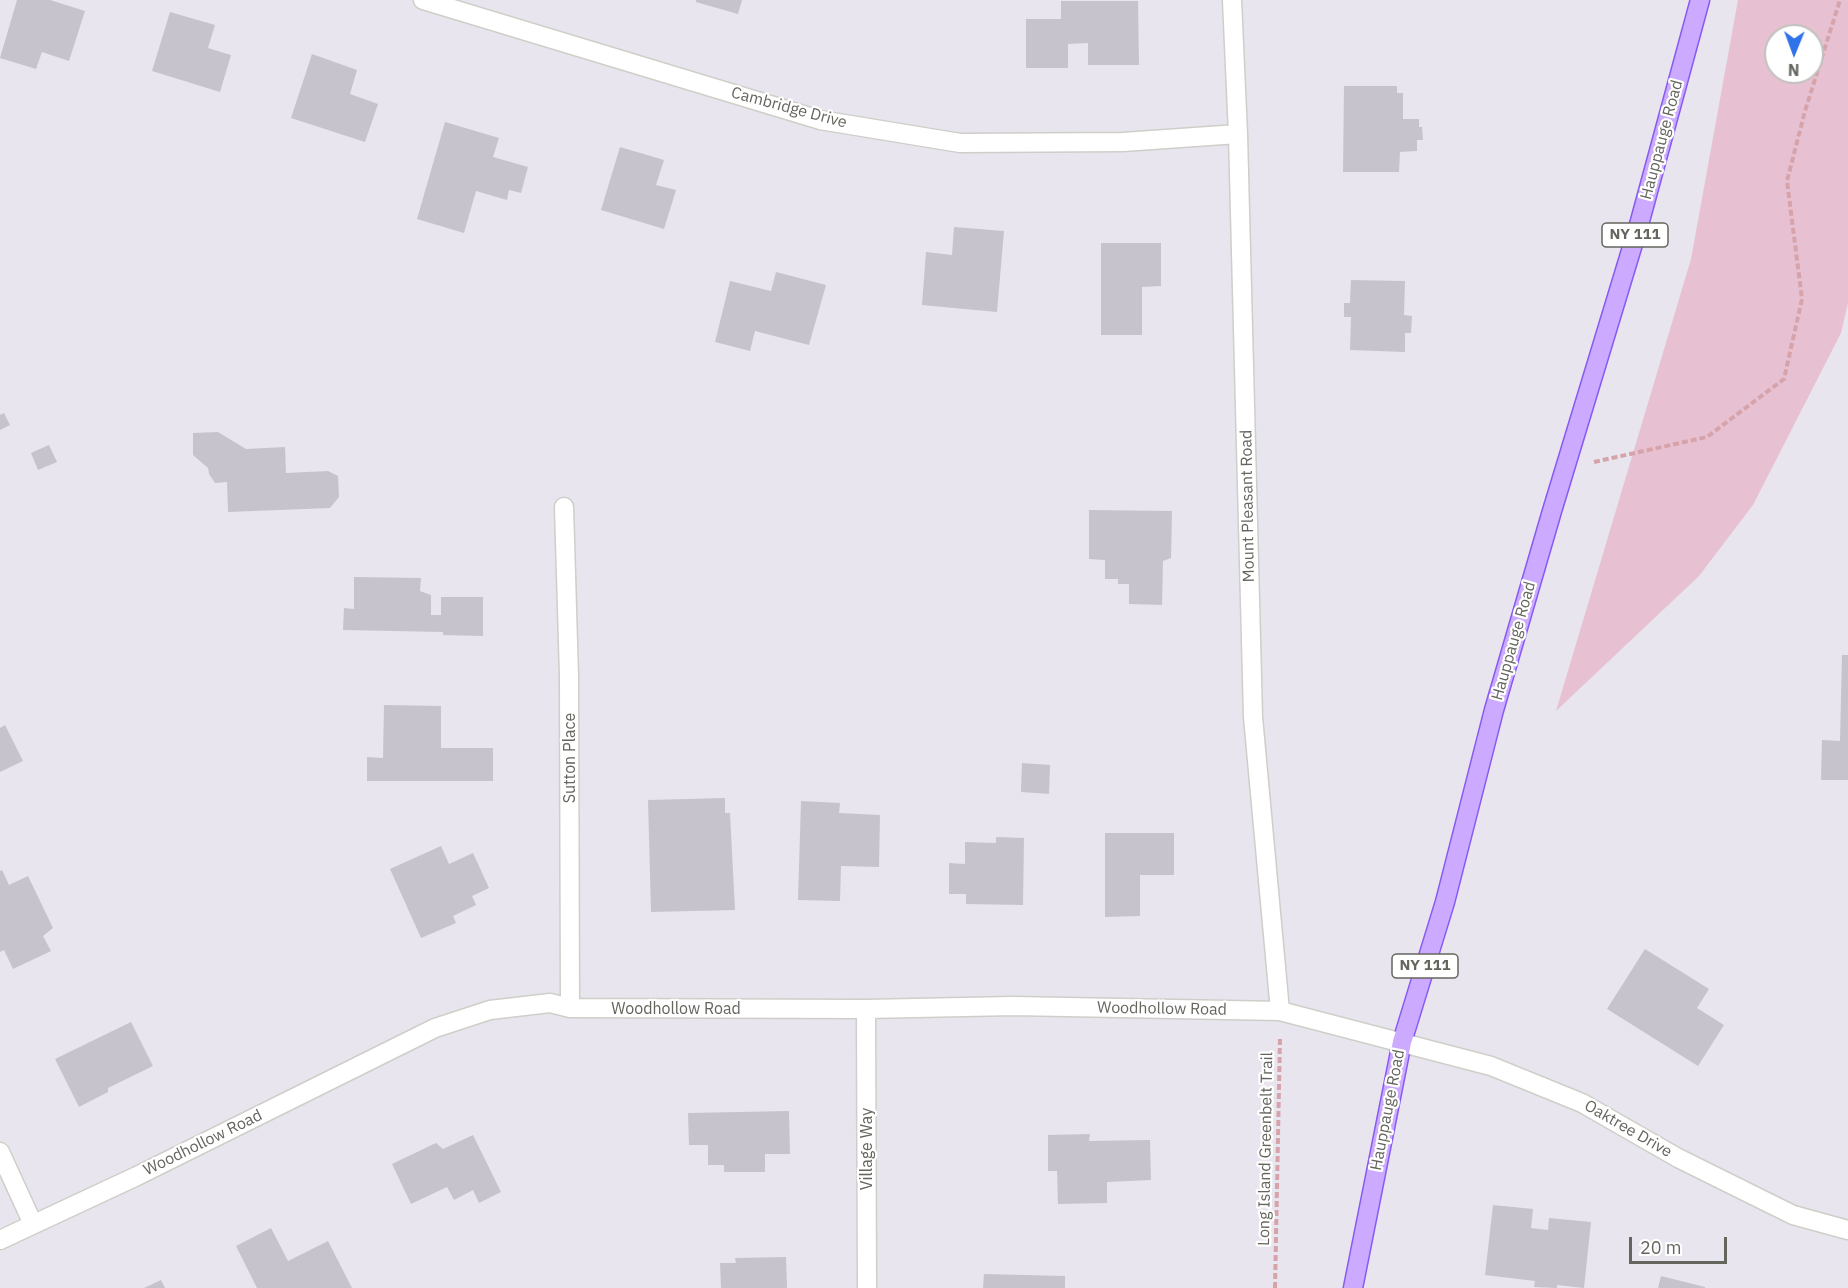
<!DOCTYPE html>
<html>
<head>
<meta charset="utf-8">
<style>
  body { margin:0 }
  #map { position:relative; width:1848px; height:1288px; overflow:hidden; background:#e8e5ef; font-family:"IBM Plex Sans",sans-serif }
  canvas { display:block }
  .north { position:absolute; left:1764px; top:24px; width:60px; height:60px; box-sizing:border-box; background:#fff; border:2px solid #c1c1be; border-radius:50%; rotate:181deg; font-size:16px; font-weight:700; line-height:24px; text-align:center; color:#64655d }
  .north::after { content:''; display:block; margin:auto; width:21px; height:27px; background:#3072ea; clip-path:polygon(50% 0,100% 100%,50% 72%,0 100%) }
  .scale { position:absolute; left:1629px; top:1237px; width:98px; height:27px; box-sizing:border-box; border:3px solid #64655d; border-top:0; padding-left:8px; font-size:18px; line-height:21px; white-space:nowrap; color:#64655d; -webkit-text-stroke:4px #fff; paint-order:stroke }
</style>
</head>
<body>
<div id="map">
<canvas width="1848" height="1288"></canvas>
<div class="north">N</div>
<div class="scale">20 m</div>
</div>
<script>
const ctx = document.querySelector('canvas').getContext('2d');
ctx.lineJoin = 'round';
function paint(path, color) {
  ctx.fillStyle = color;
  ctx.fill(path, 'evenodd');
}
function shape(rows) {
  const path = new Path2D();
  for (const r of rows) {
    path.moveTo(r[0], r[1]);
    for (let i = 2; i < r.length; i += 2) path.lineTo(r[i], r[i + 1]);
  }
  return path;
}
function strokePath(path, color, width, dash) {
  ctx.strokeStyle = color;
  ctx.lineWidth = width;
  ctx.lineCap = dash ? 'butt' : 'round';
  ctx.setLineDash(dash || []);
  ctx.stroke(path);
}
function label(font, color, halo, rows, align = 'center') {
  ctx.font = font + ' "IBM Plex Sans",sans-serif';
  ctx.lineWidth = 4.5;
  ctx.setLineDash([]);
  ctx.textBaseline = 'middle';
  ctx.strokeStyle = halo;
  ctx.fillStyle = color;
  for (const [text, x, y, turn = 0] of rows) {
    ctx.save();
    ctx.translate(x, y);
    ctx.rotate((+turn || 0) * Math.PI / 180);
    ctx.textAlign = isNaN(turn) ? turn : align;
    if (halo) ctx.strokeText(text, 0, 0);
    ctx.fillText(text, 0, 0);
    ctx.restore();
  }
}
paint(shape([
  [1738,0,1848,0,1848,303,1841,333,1753,505,1699,576,1556,711,1691,259],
  [1776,36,1812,36,1812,72,1776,72]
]), '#e7c1d1');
paint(shape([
  [17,0,50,0,85,11,69,61,42,52,36,69,0,58],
  [696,0,742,0,738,14,696,2],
  [1061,1,1138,1,1139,65,1088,65,1088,43,1068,44,1068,68,1026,68,1026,19,1061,19],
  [170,12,215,25,208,48,231,55,220,92,152,71],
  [312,54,357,70,350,94,378,104,365,142,291,118],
  [1344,86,1397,86,1397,93,1403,93,1403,119,1419,119,1419,127,1422,127,1423,140,1417,140,1417,151,1400,152,1399,172,1343,172],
  [445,122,499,138,493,157,528,167,521,193,509,190,507,200,476,191,464,233,417,219],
  [620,147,664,160,656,185,676,190,664,229,601,210],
  [954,227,1004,231,997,312,922,305,926,252,952,255],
  [1101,243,1161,243,1161,286,1142,287,1142,335,1101,335],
  [776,272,826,285,809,345,755,331,750,351,715,342,730,281,771,291],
  [1351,280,1405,281,1404,315,1412,316,1411,333,1405,333,1405,352,1350,350,1351,317,1344,317,1344,303,1350,303],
  [4,413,10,425,0,430,0,415],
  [218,432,246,449,285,447,286,473,328,471,338,476,339,497,330,508,228,512,227,482,215,483,209,474,208,468,193,455,193,433],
  [49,445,57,462,38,470,31,453],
  [1089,510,1172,511,1171,558,1163,561,1162,605,1129,604,1129,584,1118,584,1118,579,1105,579,1105,560,1089,559],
  [354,577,421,578,420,591,431,595,431,615,441,615,441,597,483,597,483,636,443,635,443,632,343,630,344,608,354,609],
  [1842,655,1848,655,1848,780,1821,780,1822,740,1840,741],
  [384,705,441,706,441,748,493,748,493,781,367,781,367,757,383,758],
  [5,725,23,761,0,772,0,728],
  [1022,763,1050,765,1049,794,1021,792],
  [725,798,725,813,730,813,735,910,651,912,648,800],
  [801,801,840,803,839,813,880,815,879,867,841,866,840,901,798,900],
  [1105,833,1174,833,1174,875,1140,875,1140,916,1105,917],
  [996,837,1024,838,1023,905,966,904,966,894,949,894,949,863,965,864,965,842,996,843],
  [441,846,449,864,473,853,489,888,472,896,476,905,453,916,456,923,421,938,390,869],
  [2,870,9,885,28,876,53,928,43,936,51,951,13,969,4,950,0,952,0,871],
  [1645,949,1709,989,1697,1008,1724,1025,1698,1066,1607,1009],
  [131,1022,153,1066,108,1088,108,1092,79,1107,55,1059],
  [789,1111,790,1154,765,1154,765,1172,724,1172,724,1165,708,1165,708,1145,689,1145,688,1113],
  [1090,1134,1089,1141,1150,1140,1151,1180,1107,1182,1107,1203,1058,1204,1057,1171,1048,1171,1048,1135],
  [473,1135,501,1192,479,1203,473,1190,454,1200,447,1187,411,1204,392,1164,436,1143,443,1149],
  [1493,1205,1533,1209,1531,1228,1548,1230,1549,1218,1591,1222,1584,1288,1557,1285,1557,1288,1534,1287,1535,1281,1485,1275],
  [271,1228,288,1261,328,1241,352,1288,257,1288,236,1246],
  [786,1257,787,1288,721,1288,720,1263,736,1263,735,1258],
  [984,1274,1065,1276,1065,1288,983,1288],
  [1661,1276,1705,1287,1705,1288,1658,1288],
  [161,1280,165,1288,144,1288]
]), '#c6c3cd');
const minor = shape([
  [423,0,820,120,960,143,1123,142,1238,134],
  [1232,0,1238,134,1253,717,1280,1011],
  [564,507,569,676,570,1008],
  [866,1009,867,1288],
  [0,1152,33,1224],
  [0,1240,137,1176,435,1028,490,1010,550,1003,570,1008,866,1009,1013,1006,1280,1011,1491,1066,1582,1103,1678,1158,1793,1215,1848,1230]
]);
const major = shape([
  [1353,1288,1402,1042,1445,902,1494,710,1552,511,1640,221,1700,0]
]);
strokePath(minor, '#cecfc8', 21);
strokePath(major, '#865bf2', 21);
strokePath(shape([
  [1594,462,1707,437,1784,379,1802,299,1787,181,1805,111,1840,0],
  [1275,1288,1280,1037]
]), '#d7a3ab', 4, [6, 3]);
strokePath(minor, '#fff', 18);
strokePath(major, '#caf', 18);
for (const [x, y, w] of [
  [1635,235,66],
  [1425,966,66]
]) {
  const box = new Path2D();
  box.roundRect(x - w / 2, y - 12, w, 24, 4.5);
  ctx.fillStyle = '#fff';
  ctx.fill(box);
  strokePath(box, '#64655d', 1.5);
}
label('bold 15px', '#64655d', null, [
  ["NY 111",1635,235],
  ["NY 111",1425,966]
]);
label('16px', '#64655d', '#fff', [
  ["Cambridge Drive",789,108,15],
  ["Hauppauge Road",1662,140,-75],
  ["Mount Pleasant Road",1248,506,-91],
  ["Hauppauge Road",1514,641,-74],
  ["Sutton Place",570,758,-90],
  ["Woodhollow Road",676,1009],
  ["Woodhollow Road",1162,1009,1],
  ["Hauppauge Road",1388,1110,-79],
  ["Oaktree Drive",1628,1129,30],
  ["Woodhollow Road",203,1143,-26],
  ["Village Way",867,1149,-90],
  ["Long Island Greenbelt Trail",1266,1149,-89]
]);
</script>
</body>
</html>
